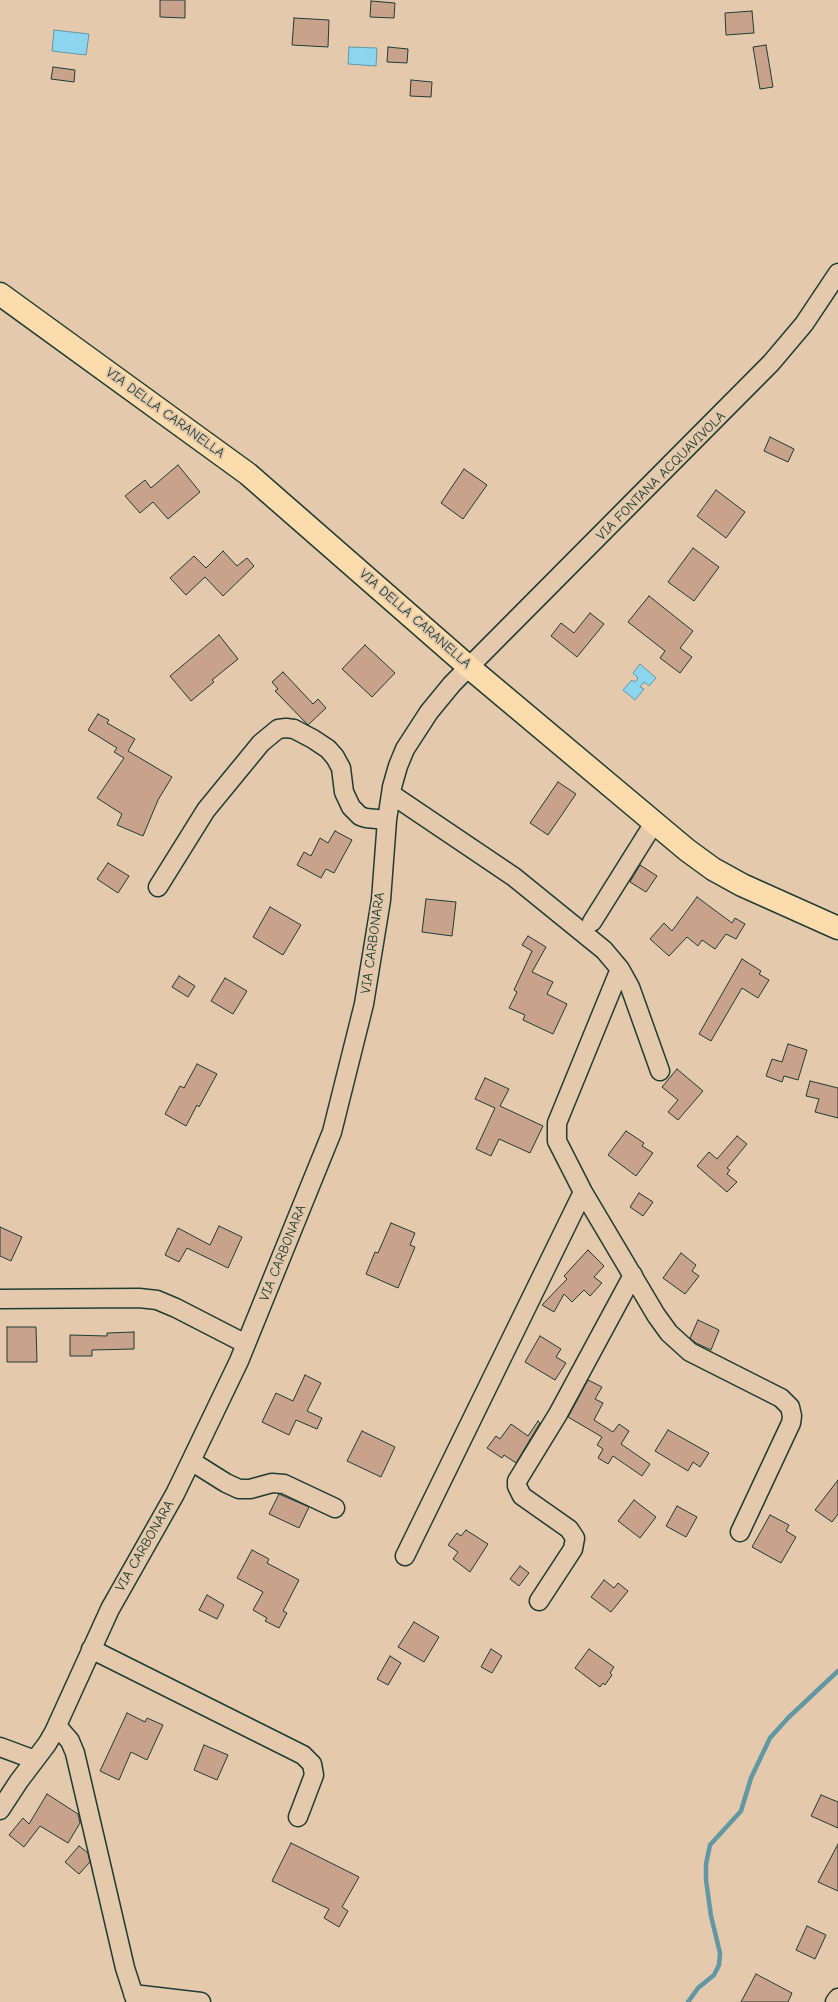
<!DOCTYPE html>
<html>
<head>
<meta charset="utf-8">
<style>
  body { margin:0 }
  canvas { display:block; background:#e4c9ac }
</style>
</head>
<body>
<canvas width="838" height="2002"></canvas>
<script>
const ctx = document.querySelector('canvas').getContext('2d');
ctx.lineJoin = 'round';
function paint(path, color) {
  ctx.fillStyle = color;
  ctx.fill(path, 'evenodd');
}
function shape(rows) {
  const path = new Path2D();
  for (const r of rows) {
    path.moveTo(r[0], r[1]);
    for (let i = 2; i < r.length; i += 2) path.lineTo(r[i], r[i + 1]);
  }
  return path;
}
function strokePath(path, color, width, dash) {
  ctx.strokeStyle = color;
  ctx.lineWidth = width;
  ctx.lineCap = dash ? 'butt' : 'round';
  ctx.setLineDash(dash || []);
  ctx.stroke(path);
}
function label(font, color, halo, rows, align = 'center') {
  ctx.font = font + ' "Comic Neue",sans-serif';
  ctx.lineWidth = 4;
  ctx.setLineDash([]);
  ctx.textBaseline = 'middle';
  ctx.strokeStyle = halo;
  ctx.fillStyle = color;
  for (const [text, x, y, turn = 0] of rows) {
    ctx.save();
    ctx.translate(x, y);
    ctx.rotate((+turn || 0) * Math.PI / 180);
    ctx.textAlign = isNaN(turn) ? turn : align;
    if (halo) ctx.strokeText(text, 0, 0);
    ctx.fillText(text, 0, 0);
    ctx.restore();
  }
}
const water = shape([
  [54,30,89,34,86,55,52,51,54,30],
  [349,47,377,48,376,66,348,64,349,47],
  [640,664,656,678,649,686,644,682,640,687,644,689,635,700,623,690,632,680,635,682,638,678,633,673,640,664]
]);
paint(water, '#8dd5ee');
strokePath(water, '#6198a4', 1);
strokePath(shape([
  [688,2002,698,1988,714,1975,719,1965,720,1953,711,1916,706,1880,706,1864,710,1845,741,1811,751,1778,770,1738,788,1718,838,1671]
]), '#6198a4', 4.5);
const building = shape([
  [160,0,185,0,185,18,160,17,160,0],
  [371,1,395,3,394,18,370,17,371,1],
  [752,11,754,33,726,35,725,13,752,11],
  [294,18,329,20,328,47,292,45,294,18],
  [766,45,773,87,760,89,753,47,766,45],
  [388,47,408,49,407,63,387,62,388,47],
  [53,67,75,70,74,82,51,79,53,67],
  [411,80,432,82,431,97,410,96,411,80],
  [770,437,794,449,788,462,764,451,770,437],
  [178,465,200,492,168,519,153,502,140,513,125,496,145,480,151,488,178,465],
  [464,469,487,485,463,519,441,503,464,469],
  [716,490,745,512,726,538,697,516,716,490],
  [693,548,719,567,694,601,668,582,693,548],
  [223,551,237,566,247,558,254,566,223,596,205,577,186,595,170,578,194,556,206,568,223,551],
  [649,596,693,631,680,648,692,657,680,673,660,658,665,651,628,622,649,596],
  [590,613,604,624,577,657,551,636,561,623,574,633,590,613],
  [219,635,238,659,212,680,214,682,191,701,170,676,219,635],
  [365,645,395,673,372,697,342,669,365,645],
  [283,672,313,704,318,699,326,708,308,725,275,691,278,689,272,682,283,672],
  [98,714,109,720,107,723,135,739,128,751,172,777,158,800,143,836,117,825,122,814,97,798,124,758,114,752,117,748,88,730,98,714],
  [558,782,576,794,548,835,530,823,558,782],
  [335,831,352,840,334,873,326,869,321,878,297,865,304,852,311,856,320,838,328,843,335,831],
  [108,863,129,876,118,893,97,879,108,863],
  [640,865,657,876,646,892,630,882,640,865],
  [697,897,732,923,735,918,745,924,736,939,726,934,715,949,702,940,698,946,687,937,669,956,650,939,664,923,672,931,697,897],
  [426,899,456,902,452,936,422,932,426,899],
  [270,907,301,925,283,955,253,937,270,907],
  [528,936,546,947,532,972,553,982,547,994,567,1004,553,1034,523,1020,525,1015,509,1008,517,992,514,990,532,951,522,945,528,936],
  [742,959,761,971,759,974,769,980,758,998,742,988,711,1041,699,1034,742,959],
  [179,976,195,986,188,997,172,987,179,976],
  [225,978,247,991,233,1014,211,1001,225,978],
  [788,1044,807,1050,798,1080,784,1076,782,1082,766,1076,772,1059,782,1062,788,1044],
  [197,1064,217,1074,199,1107,197,1105,186,1126,165,1114,180,1086,184,1088,197,1064],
  [677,1069,703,1091,678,1120,668,1112,678,1100,662,1087,677,1069],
  [485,1078,509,1089,500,1106,543,1126,530,1153,499,1139,491,1156,476,1149,495,1108,475,1099,485,1078],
  [810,1081,838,1088,838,1118,815,1112,819,1099,806,1096,810,1081],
  [626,1131,644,1143,642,1146,653,1153,636,1176,608,1155,626,1131],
  [737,1136,747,1144,727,1168,730,1170,727,1174,737,1182,727,1192,697,1166,709,1152,717,1159,737,1136],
  [639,1193,653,1202,643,1216,630,1207,639,1193],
  [391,1223,415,1233,410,1245,415,1247,398,1288,366,1274,375,1252,378,1253,391,1223],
  [219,1226,242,1237,228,1268,187,1248,179,1262,165,1255,178,1228,210,1245,219,1226],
  [0,1227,22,1237,11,1261,0,1256,0,1227],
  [588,1250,604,1266,594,1277,602,1283,590,1296,584,1290,572,1302,564,1294,554,1312,542,1305,567,1279,564,1276,588,1250],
  [681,1253,696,1265,692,1271,699,1276,685,1294,663,1278,681,1253],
  [698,1320,719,1330,711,1350,696,1343,690,1338,698,1320],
  [7,1327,36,1327,37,1362,7,1362,7,1327],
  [134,1332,134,1349,92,1350,92,1356,70,1356,70,1335,107,1336,107,1333,134,1332],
  [540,1336,561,1349,556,1357,566,1363,555,1380,525,1362,540,1336],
  [305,1375,321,1383,307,1411,322,1418,317,1429,296,1420,289,1435,262,1422,276,1393,293,1401,305,1375],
  [588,1380,602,1387,595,1399,603,1403,594,1420,613,1432,619,1424,629,1431,621,1444,650,1464,642,1476,613,1456,608,1464,598,1458,603,1449,597,1445,602,1437,568,1417,588,1380],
  [538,1421,540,1423,516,1463,504,1455,502,1458,487,1448,496,1436,500,1439,511,1424,528,1436,538,1421],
  [668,1430,709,1453,700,1467,693,1462,688,1471,655,1451,668,1430],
  [362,1431,395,1447,381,1477,347,1461,362,1431],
  [838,1480,838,1514,832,1522,815,1510,838,1480],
  [279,1494,309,1507,299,1528,269,1514,279,1494],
  [634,1500,656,1517,640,1538,618,1521,634,1500],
  [677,1506,697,1517,686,1537,666,1526,677,1506],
  [770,1515,789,1525,786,1531,796,1537,781,1563,752,1547,770,1515],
  [466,1530,488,1544,470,1572,453,1559,458,1552,448,1545,457,1533,461,1536,466,1530],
  [252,1550,269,1559,267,1563,299,1580,283,1611,287,1613,279,1628,265,1621,267,1618,253,1610,263,1592,237,1578,252,1550],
  [520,1566,529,1573,519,1586,510,1579,520,1566],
  [604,1580,614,1588,618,1583,628,1591,611,1612,591,1597,604,1580],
  [207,1595,224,1605,217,1619,199,1610,207,1595],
  [414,1622,439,1637,424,1662,398,1647,414,1622],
  [491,1649,502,1656,492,1673,481,1667,491,1649],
  [589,1649,614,1667,610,1673,612,1675,605,1685,603,1683,600,1687,575,1668,589,1649],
  [390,1656,401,1663,388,1685,377,1679,390,1656],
  [127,1713,145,1722,147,1718,163,1725,147,1760,131,1752,119,1780,100,1771,127,1713],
  [204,1745,228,1755,217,1780,194,1770,204,1745],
  [47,1794,78,1814,80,1823,68,1843,40,1826,24,1847,9,1835,23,1818,29,1824,47,1794],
  [821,1795,838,1802,838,1828,811,1816,821,1795],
  [291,1843,359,1877,342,1907,348,1911,339,1927,324,1918,329,1909,272,1881,291,1843],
  [838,1844,838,1891,818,1882,838,1844],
  [79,1846,88,1853,90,1862,79,1874,65,1862,79,1846],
  [807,1926,826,1935,815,1959,796,1950,807,1926],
  [756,1974,792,1993,788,2002,741,2002,756,1974]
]);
paint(building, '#c8a28a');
strokePath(building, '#1f3d34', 1);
const minor = shape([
  [391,794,514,877,604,950,620,969,557,1123,557,1141,583,1192,656,1315,669,1333,690,1352,781,1398,790,1407,792,1416,791,1423,740,1532],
  [158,887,206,810,261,743,278,729,286,728,294,729,313,739,328,749,335,757,341,768,344,792,351,807,360,816,366,818,387,820],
  [592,922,654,823],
  [620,969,630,987,660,1071],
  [0,1299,139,1298,157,1300,176,1308,246,1344],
  [191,1461,226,1483,239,1489,250,1489,272,1483,284,1484,335,1508],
  [405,1556,583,1192],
  [539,1601,573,1549,575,1538,569,1529,522,1496,517,1486,517,1481,558,1414,633,1275],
  [91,1649,303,1755,312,1764,314,1775,298,1817],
  [57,1726,70,1741,75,1753,125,1968,136,2002],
  [0,1747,35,1760],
  [0,1810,19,1781,47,1744,54,1732,110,1609,175,1494,191,1461,239,1361,332,1132,364,1004,381,900,387,820,392,787,398,766,405,749,429,712,452,684,771,363,804,324,838,273],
  [133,1994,201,2002],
  [835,2002,838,1998]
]);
const major = shape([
  [0,294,248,474,470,668,687,850,713,869,742,885,838,928]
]);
strokePath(minor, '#1f3d34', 21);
strokePath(major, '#1f3d34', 25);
strokePath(minor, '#e4c9ac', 18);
strokePath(major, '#fcdcac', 22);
label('14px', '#1f3d34', '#e4c9ac', [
  ["VIA DELLA CARANELLA",165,413,36],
  ["VIA FONTANA ACQUAVIVOLA",661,476,-45],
  ["VIA DELLA CARANELLA",415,619,41],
  ["VIA CARBONARA",373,943,-82],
  ["VIA CARBONARA",283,1253,-68],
  ["VIA CARBONARA",145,1546,-60]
]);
</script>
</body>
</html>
